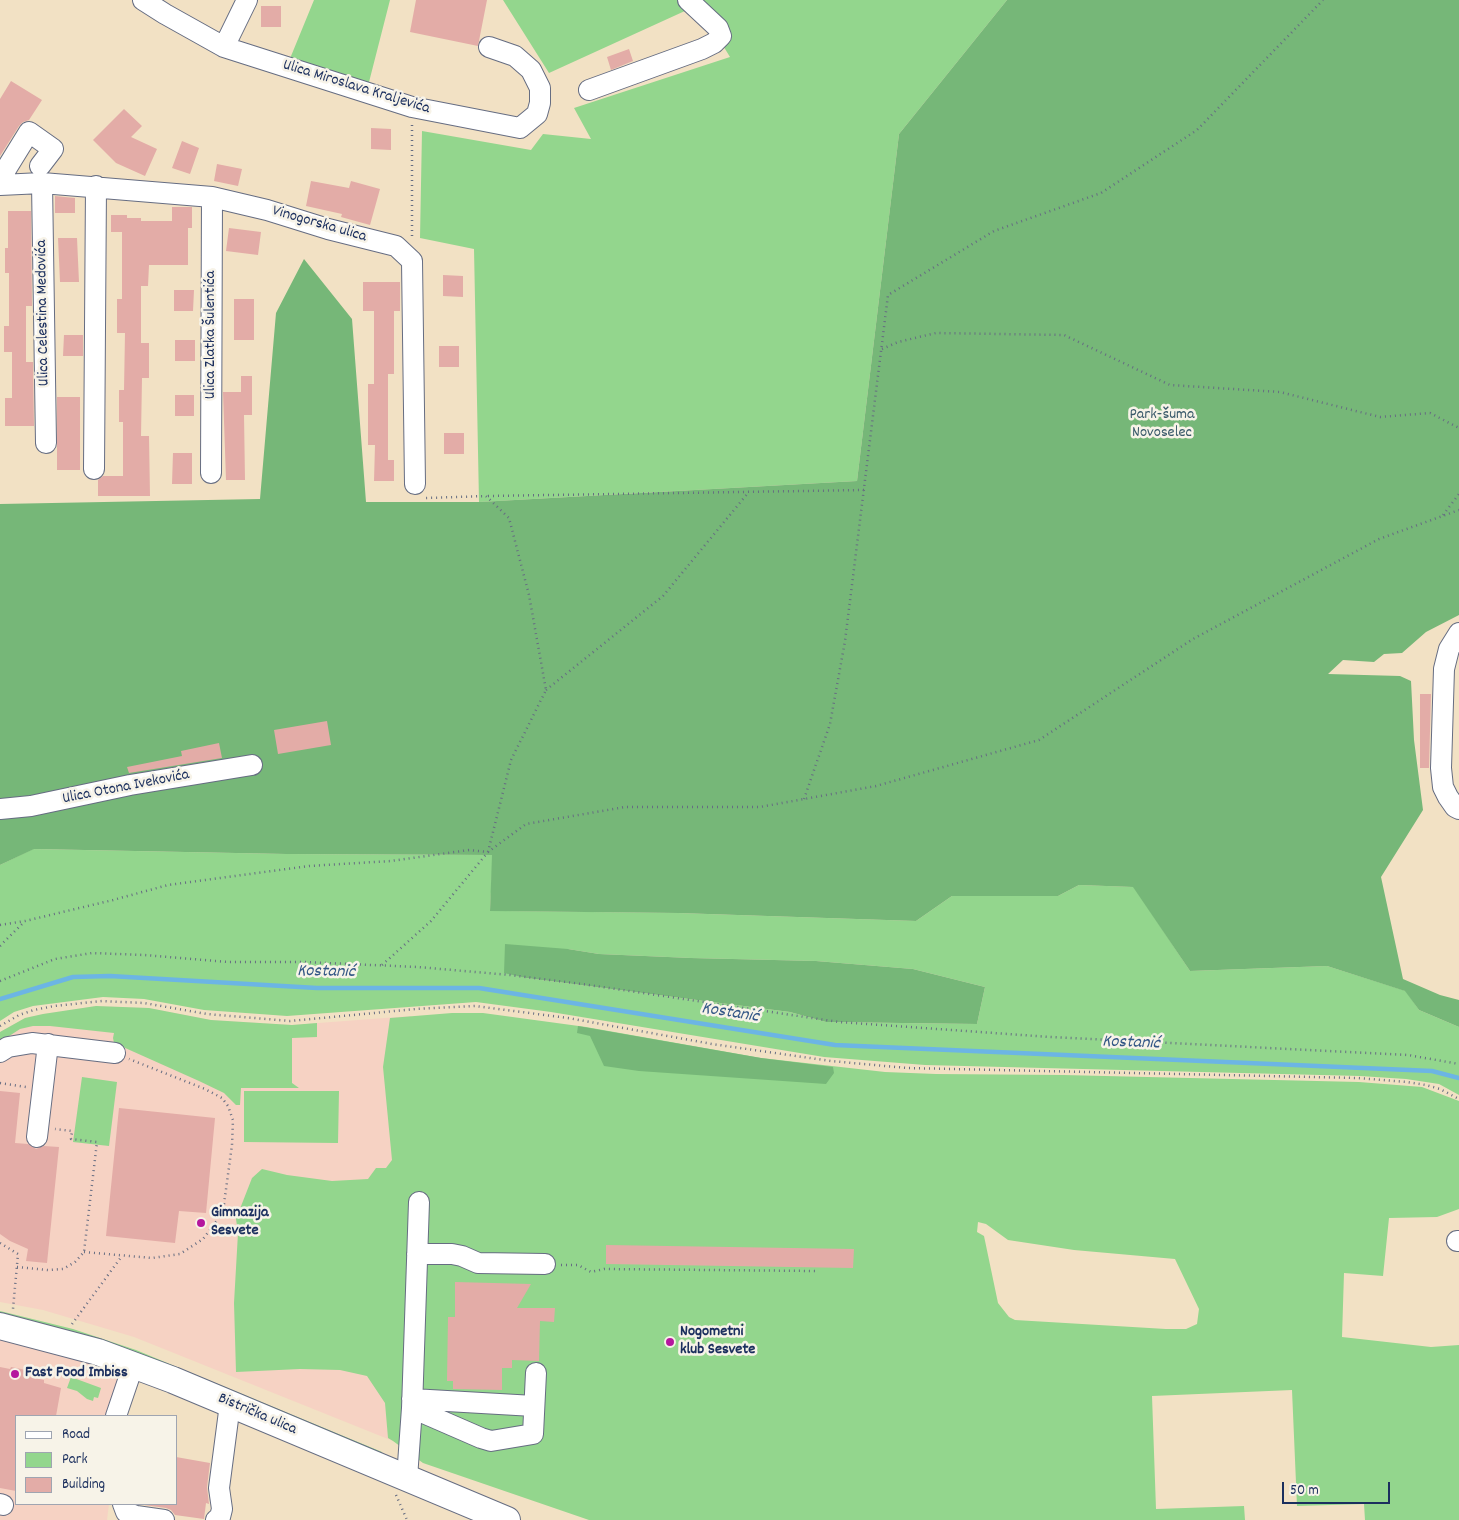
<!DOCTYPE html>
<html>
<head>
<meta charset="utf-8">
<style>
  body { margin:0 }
  #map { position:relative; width:1459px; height:1520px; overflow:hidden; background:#f2e1c4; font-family:Dekko,sans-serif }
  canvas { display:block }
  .legend { position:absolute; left:15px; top:1415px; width:162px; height:90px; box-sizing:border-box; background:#f7f3e8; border:1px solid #9fa5b1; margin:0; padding:6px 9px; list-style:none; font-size:15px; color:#1b2f5e }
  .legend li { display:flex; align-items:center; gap:10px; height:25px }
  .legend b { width:25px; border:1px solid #9fa5b1 }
  .scale { position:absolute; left:1282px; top:1482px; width:108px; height:22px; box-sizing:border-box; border:2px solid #1b2f5e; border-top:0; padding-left:6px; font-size:15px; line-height:18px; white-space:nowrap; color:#1b2f5e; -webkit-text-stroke:4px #f7f3e8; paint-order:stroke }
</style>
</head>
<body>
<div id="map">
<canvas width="1459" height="1520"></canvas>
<ul class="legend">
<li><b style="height:6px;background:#fff"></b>Road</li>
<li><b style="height:14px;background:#93d68d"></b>Park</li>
<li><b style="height:14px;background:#e3aca7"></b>Building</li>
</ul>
<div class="scale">50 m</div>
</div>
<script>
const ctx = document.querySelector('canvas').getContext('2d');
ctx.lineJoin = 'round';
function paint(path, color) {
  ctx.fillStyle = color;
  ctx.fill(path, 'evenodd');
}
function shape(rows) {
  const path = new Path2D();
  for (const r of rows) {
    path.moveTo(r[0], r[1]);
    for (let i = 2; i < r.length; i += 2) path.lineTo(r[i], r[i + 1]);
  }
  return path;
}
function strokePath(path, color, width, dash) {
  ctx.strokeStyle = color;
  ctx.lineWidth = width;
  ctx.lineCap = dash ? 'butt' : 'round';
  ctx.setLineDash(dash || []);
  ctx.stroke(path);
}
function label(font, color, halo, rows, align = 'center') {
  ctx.font = font + ' Dekko,sans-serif';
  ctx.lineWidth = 5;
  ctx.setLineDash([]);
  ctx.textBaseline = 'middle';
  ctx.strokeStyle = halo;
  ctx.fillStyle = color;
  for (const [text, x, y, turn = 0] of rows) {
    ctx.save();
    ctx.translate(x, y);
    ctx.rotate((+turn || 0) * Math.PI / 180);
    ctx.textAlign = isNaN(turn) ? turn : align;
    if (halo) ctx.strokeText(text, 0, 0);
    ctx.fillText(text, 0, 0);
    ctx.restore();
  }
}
paint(shape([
  [96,1006,149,1008,211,1020,292,1025,411,1016,393,1441,134,1337,43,1310,0,1302,0,1032,25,1018,43,1014],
  [0,1333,33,1341,119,1373,125,1416,16,1416,16,1504,109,1504,107,1520,0,1520]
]), '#f6d2c3');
paint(shape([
  [314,0,390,0,368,86,289,61],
  [503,0,1007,0,899,134,857,481,479,502,474,249,420,238,422,131,531,150,543,134,591,139,574,108,730,57,698,5,549,73],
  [33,849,286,854,493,855,490,910,506,911,678,913,916,921,952,896,1058,896,1079,885,1134,887,1190,971,1327,966,1406,991,1419,1010,1459,1027,1459,1095,1439,1084,1406,1079,1360,1076,925,1065,824,1057,551,1012,476,1002,287,1016,204,1010,144,999,103,997,33,1006,14,1012,0,1021,0,865],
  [568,949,599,954,691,958,816,961,913,969,985,987,977,1024,826,1022,790,1012,526,978,504,972],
  [96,1006,149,1008,211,1020,292,1025,317,1023,317,1037,292,1038,292,1083,299,1088,241,1088,240,1105,236,1105,224,1093,199,1081,114,1043,113,1038,114,1033,50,1026,33,1026,20,1029,0,1042,0,1032,25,1018,43,1014],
  [452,1013,483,1013,586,1027,761,1058,885,1072,936,1074,1063,1075,1359,1082,1422,1087,1459,1101,1459,1209,1437,1217,1389,1218,1383,1276,1344,1273,1342,1337,1431,1347,1459,1345,1459,1520,1365,1520,1364,1504,1297,1506,1292,1390,1152,1396,1156,1509,1244,1506,1245,1520,589,1520,423,1463,393,1441,388,1438,385,1403,367,1376,340,1370,300,1369,236,1372,234,1303,238,1233,236,1219,252,1178,262,1169,287,1175,332,1181,368,1179,376,1168,386,1168,392,1160,383,1067,390,1018],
  [978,1222,986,1224,1008,1240,1074,1250,1175,1259,1199,1309,1197,1324,1186,1329,1166,1329,1015,1320,1009,1317,998,1303,984,1236,977,1232],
  [82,1077,117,1082,109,1146,73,1142],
  [244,1091,339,1091,338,1143,244,1142],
  [0,1311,73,1329,136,1350,382,1452,384,1458,0,1317],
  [71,1377,101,1388,98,1398,94,1397,93,1401,87,1399,77,1391,67,1388]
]), '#93d68d');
paint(shape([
  [1007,0,1459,0,1459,615,1426,632,1402,653,1384,654,1374,662,1343,660,1328,674,1400,676,1411,681,1414,740,1423,810,1381,877,1403,979,1440,995,1459,1000,1459,1027,1419,1010,1405,991,1327,966,1190,971,1133,887,1079,885,1058,896,952,896,916,921,678,913,490,911,492,855,286,854,34,849,0,865,0,504,260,499,276,313,304,259,352,319,366,502,479,502,857,481,899,134],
  [505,944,568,949,599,954,691,958,816,961,913,969,985,987,977,1024,826,1022,790,1012,526,978,504,973],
  [578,1026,761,1058,833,1067,834,1073,826,1084,639,1071,604,1066,590,1036,577,1033]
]), '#76b778');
strokePath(shape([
  [0,999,73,977,110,976,317,988,479,988,835,1045,1432,1071,1459,1078]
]), '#6cb5e4', 4.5);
paint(shape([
  [416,0,487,0,478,46,410,32],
  [261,6,281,6,281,27,261,27],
  [629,49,633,61,611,70,607,57],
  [11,81,42,100,29,120,23,122,19,126,0,156,0,99],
  [124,109,142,126,131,137,157,149,145,176,116,163,93,140],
  [371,128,391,129,391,150,371,149],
  [182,141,199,148,190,174,172,168],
  [217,164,242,169,238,186,214,181],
  [311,181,349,188,351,181,380,189,370,225,341,217,342,214,306,206],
  [55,196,75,198,75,213,55,213],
  [172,207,192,207,192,228,188,228,188,265,149,265,148,286,141,286,141,343,149,343,149,378,142,378,141,436,149,436,150,496,98,496,98,480,103,476,123,476,123,422,119,422,119,390,124,390,125,333,117,333,117,299,122,299,122,232,111,232,111,215,127,215,127,218,141,218,141,221,172,221],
  [8,211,31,211,32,306,26,306,26,362,33,362,34,426,5,426,5,398,12,398,12,352,4,352,4,326,9,326,9,273,5,273,5,248,8,248],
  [229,228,261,232,258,255,226,251],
  [58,238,77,238,79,282,60,282],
  [443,275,463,276,463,297,443,296],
  [363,282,400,282,400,311,394,311,394,374,388,374,388,460,394,460,394,481,374,481,375,445,368,445,368,384,374,384,374,311,363,311],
  [174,290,194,290,193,311,174,311],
  [234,299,254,299,254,340,234,340],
  [64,335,83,335,83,356,63,356],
  [175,340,195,340,195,361,175,361],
  [439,346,459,346,459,367,439,367],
  [241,376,252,376,252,415,244,415,245,480,226,480,223,392,241,392],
  [175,395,194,395,194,416,175,416],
  [57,397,80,397,80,470,57,470],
  [444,433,464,433,464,454,444,454],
  [173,453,192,453,192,484,172,484],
  [1420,694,1431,694,1429,768,1420,768],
  [327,721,331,745,278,754,274,730],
  [219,743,222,758,129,773,127,767,182,756,181,751],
  [0,1091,20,1093,15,1143,28,1144,36,1149,44,1146,59,1147,47,1263,26,1261,28,1249,10,1241,0,1234],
  [119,1108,215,1118,206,1213,179,1211,175,1243,106,1236],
  [606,1245,854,1249,853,1268,606,1264],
  [455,1282,531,1284,517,1308,555,1308,554,1322,540,1321,539,1361,512,1360,512,1368,502,1368,502,1390,453,1389,453,1381,447,1381,448,1317,455,1317],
  [0,1367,10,1369,11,1367,31,1371,30,1377,44,1380,44,1383,61,1388,56,1416,16,1416,16,1491,0,1488],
  [176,1457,210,1463,207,1487,209,1504,206,1503,204,1519,175,1515,171,1510,166,1508,144,1505,144,1504,176,1504]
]), '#e3aca7');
const minor = shape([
  [143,0,165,14,224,47,412,107,520,128,537,114,540,103,540,88,531,70,515,56,489,47],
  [224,47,247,0],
  [589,90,702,49,714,43,721,36,718,28,688,0],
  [0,179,29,132,53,149,40,166],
  [42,183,46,443],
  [0,185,42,183,212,197,267,210,328,229,396,246,412,261,415,484],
  [94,469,96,186],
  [211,473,212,197],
  [1459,633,1449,649,1444,669,1441,768,1443,787,1448,797,1455,807,1459,809],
  [0,809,31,806,130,785,252,765],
  [0,1052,8,1047,32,1043,115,1053],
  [37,1137,48,1044],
  [1457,1241,1459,1241],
  [417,1254,452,1254,462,1256,478,1263,545,1264],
  [412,1399,534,1406],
  [412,1408,481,1438,491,1441,533,1434,536,1373],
  [116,1416,133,1366],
  [407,1478,412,1408,419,1202],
  [0,1504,3,1505],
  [123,1504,126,1512,136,1516,164,1520],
  [216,1520,220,1517,222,1509,219,1488,230,1404]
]);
const major = shape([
  [0,1326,98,1352,173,1380,507,1520]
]);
strokePath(minor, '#666d82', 22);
strokePath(major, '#666d82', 28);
strokePath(shape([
  [412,125,412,237],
  [882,349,898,342,936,333,1064,335,1170,385,1280,392,1380,417,1430,413,1459,428],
  [488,496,865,490],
  [1443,515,1459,494],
  [546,690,663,596,748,493],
  [804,799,830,724,845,641,888,295,994,231,1101,193,1197,130,1323,0],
  [0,925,25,921,113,900,168,885,309,866,391,861,469,850,488,852,511,760,546,690,529,595,509,518,486,496,426,498],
  [0,946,24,922],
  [382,965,431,921,488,852,526,824,625,807,760,807,876,786,1039,740,1193,639,1379,539,1459,510],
  [0,981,55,959,92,953,144,955,228,962,304,962,418,967,510,975,582,984,839,1022,1050,1037,1408,1055,1459,1064],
  [0,1026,19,1015,34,1010,54,1006,102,1001,144,1003,207,1014,290,1021,416,1009,475,1006,568,1018,712,1044,831,1061,907,1068,1358,1078,1407,1082,1426,1085,1440,1089,1459,1099],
  [0,1083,26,1087],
  [0,1243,18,1254,13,1309],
  [84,1252,152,1258,180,1254,203,1239,218,1219,224,1204,232,1145,233,1120,228,1106,222,1098,205,1089,129,1059],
  [561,1265,578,1265,591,1272,604,1269,815,1271],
  [17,1267,48,1270,63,1269,75,1262,84,1252,97,1142,71,1139,72,1131,55,1129],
  [72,1324,122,1256],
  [396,1495,407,1520]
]), '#666d82', 2.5, [1, 4]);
strokePath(minor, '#fff', 20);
strokePath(major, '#fff', 26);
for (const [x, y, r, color] of [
  [201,1223,5,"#b5179e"],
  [670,1342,5,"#b5179e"],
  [15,1374,5,"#b5179e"]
]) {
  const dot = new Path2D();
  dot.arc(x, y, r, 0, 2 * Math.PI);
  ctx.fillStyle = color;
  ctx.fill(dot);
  strokePath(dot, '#f7f3e8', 2);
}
label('16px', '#1b2f5e', '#f7f3e8', [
  ["Ulica Miroslava Kraljevića",356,88,17],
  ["Vinogorska ulica",319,225,16],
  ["Ulica Celestina Medovića",44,313,-91],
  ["Ulica Zlatka Šulentića",212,335,-90],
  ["Ulica Otona Ivekovića",126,788,-11],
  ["Bistrička ulica",257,1415,23]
]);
label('16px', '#39596a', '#f7f3e8', [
  ["Park-šuma",1162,416],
  ["Novoselec",1162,434]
]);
label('bold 16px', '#1b2f5e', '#f7f3e8', [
  ["Gimnazija",211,1214],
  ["Sesvete",211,1232],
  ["Nogometni",680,1333],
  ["klub Sesvete",680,1351],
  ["Fast Food Imbiss",25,1374]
], 'left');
label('italic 18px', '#335786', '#f7f3e8', [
  ["Kostanić",326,973,1],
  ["Kostanić",730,1014,9],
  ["Kostanić",1131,1044,2]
]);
</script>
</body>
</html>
